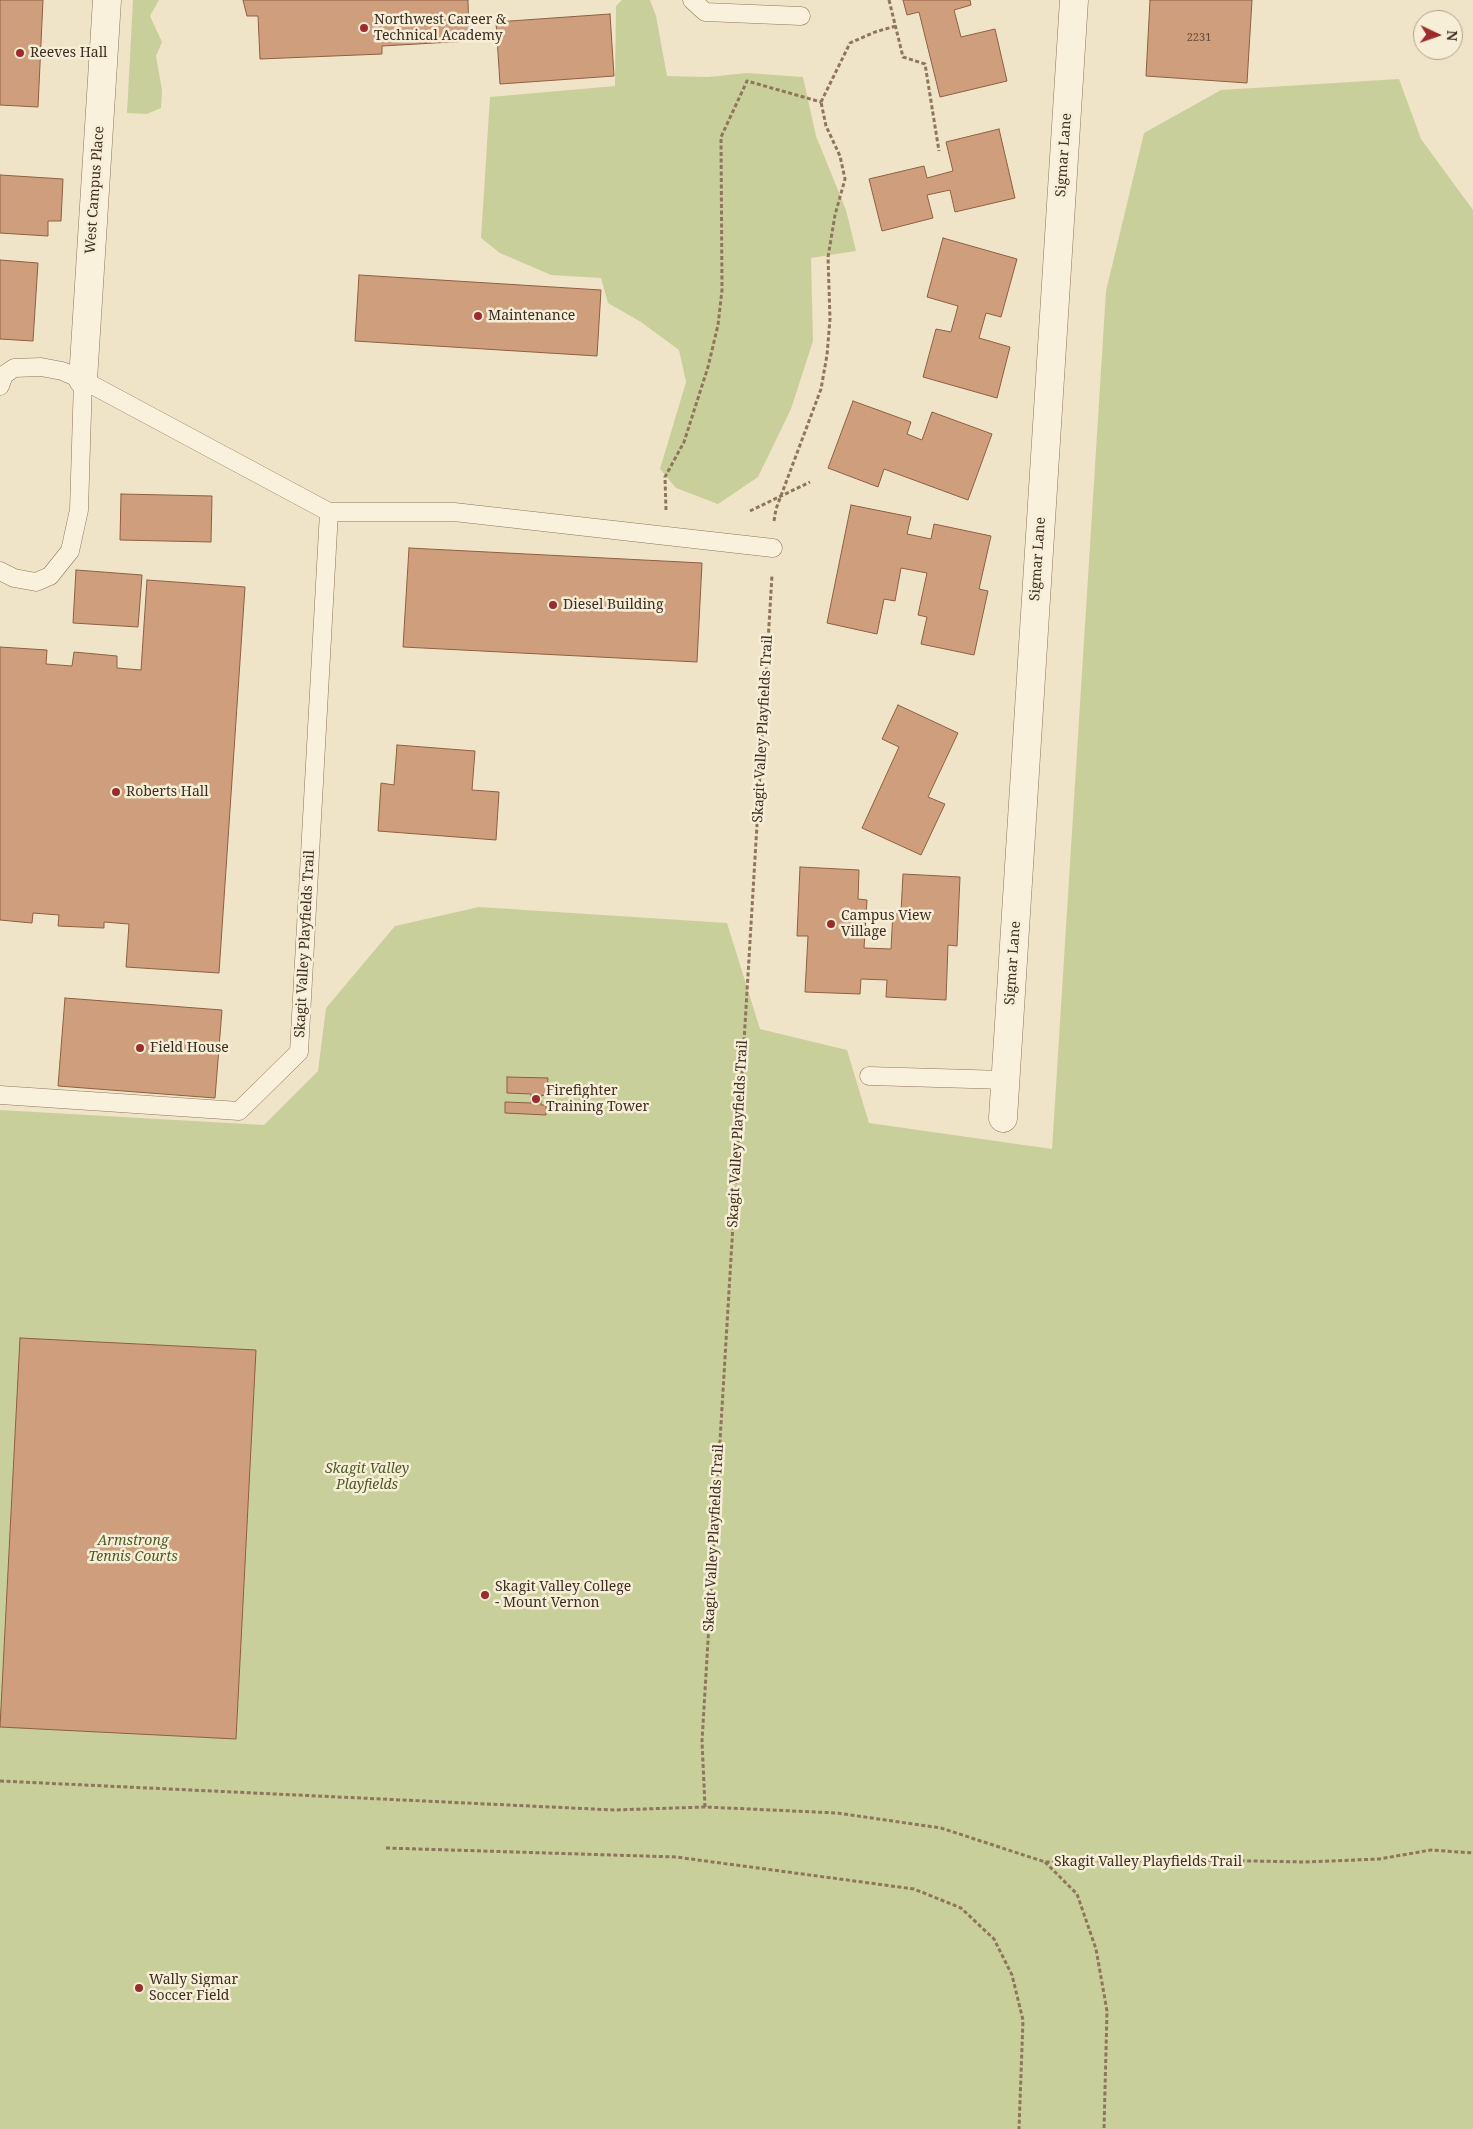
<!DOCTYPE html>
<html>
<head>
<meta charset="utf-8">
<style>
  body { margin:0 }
  #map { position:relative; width:1473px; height:2129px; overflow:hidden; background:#f0e4c8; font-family:"Noto Serif",serif }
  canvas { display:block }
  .north { position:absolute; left:1413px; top:10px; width:50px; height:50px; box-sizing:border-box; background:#f7eed8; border:1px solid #ada18e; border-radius:50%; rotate:93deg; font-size:14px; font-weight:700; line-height:20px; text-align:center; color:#3d2e20 }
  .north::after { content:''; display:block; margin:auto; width:18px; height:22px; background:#9e2a2b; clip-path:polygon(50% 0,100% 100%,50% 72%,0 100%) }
</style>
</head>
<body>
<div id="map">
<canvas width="1473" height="2129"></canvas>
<div class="north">N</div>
</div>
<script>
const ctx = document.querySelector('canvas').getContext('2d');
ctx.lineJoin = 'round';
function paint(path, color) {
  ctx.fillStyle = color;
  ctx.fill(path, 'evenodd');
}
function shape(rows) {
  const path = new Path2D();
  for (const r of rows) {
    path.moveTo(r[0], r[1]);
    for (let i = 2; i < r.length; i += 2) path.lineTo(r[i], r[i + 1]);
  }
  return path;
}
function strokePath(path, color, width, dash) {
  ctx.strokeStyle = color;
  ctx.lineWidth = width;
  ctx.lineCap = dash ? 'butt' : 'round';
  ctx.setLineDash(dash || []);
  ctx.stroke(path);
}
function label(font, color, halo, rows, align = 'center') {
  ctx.font = font + ' "Noto Serif",serif';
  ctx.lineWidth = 5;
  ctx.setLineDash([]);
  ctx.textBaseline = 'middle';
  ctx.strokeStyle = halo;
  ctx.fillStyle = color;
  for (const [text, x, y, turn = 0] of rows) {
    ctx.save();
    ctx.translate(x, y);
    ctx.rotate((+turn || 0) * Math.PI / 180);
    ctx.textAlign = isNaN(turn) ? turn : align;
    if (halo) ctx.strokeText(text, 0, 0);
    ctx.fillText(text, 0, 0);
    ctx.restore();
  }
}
paint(shape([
  [133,0,159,0,150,16,162,42,156,56,162,90,161,108,147,114,127,113],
  [622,0,650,0,656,16,667,76,708,77,747,73,803,77,816,136,846,210,856,251,811,258,813,341,791,409,758,477,718,504,676,488,660,469,686,382,679,350,641,322,608,303,601,278,551,275,500,253,481,238,490,97,615,86,616,6],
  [1399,79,1421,139,1473,210,1473,2129,0,2129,0,1110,264,1125,318,1071,326,1008,395,926,479,907,727,923,760,1029,847,1050,869,1123,1052,1149,1106,291,1144,133,1221,90]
]), '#c9cf9b');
const building = shape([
  [0,0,43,0,38,107,0,105,0,0],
  [243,0,468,0,469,41,382,46,382,54,260,59,258,16,247,16,243,0],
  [903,0,970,0,971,5,954,10,961,37,995,29,1007,81,940,97,919,12,907,15,903,0],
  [1150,0,1252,0,1247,83,1146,76,1150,0],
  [610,14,614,76,500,84,496,22,610,14],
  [999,129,1015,198,955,212,950,190,927,195,933,218,882,231,869,179,924,166,927,178,953,171,946,142,999,129],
  [0,175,63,179,61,221,48,221,48,236,0,233,0,175],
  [943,238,1017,259,1001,317,986,313,979,338,1010,347,997,398,923,377,936,329,951,332,958,306,927,297,943,238],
  [0,260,38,263,33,341,0,339,0,260],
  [359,275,601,290,597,356,355,341,359,275],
  [853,401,911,422,907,434,922,440,932,412,992,434,968,500,884,469,878,487,828,468,853,401],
  [121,494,212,496,211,542,120,540,121,494],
  [851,505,911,517,907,534,931,539,934,524,991,536,979,589,988,591,974,655,921,644,927,617,918,615,927,573,901,568,895,601,884,599,877,634,827,623,851,505],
  [409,548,702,563,697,662,403,647,409,548],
  [76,570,142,575,138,627,73,623,76,570],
  [147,580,245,587,219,973,126,967,129,924,104,922,104,928,58,926,59,915,33,913,32,923,0,920,0,647,47,650,46,664,72,666,74,652,117,656,117,668,141,670,147,580],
  [898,705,958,733,928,797,945,804,921,855,862,828,899,747,882,739,898,705],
  [397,745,475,751,472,790,499,792,496,840,378,831,381,783,394,785,397,745],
  [800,867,859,870,858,899,867,900,864,948,891,949,893,911,901,912,903,874,960,877,957,946,948,945,946,1000,886,997,887,980,861,979,860,994,805,992,808,936,797,936,800,867],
  [65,998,222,1010,215,1098,58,1086,65,998],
  [507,1077,548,1078,547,1096,541,1095,541,1105,546,1105,546,1115,505,1113,505,1102,531,1103,531,1094,507,1093,507,1077],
  [20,1338,256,1350,236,1739,0,1727,20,1338]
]);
paint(building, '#cf9f7d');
strokePath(building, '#8d5f41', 1);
const service = shape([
  [692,0,705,12,801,16],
  [0,386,4,375,14,368,41,367,62,371,83,380,329,512,454,512,773,548],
  [0,571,14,578,36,582,50,576,70,551,79,510,83,380],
  [869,1076,1005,1080],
  [0,1095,239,1111,299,1052,329,512]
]);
const minor = shape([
  [83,380,107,0],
  [1003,1118,1074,0]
]);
strokePath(service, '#8d765c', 19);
strokePath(minor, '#8d765c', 29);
strokePath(shape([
  [889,0,903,57,925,64,939,151],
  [821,102,850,43,875,32,896,26],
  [666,510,665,477,684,442,708,367,718,325,722,290,721,137,747,81,821,102],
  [750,511,810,482],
  [774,521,776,509,821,389,827,355,830,319,828,257,835,215,845,179,840,156,826,126,821,102],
  [0,1781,614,1810,705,1807,837,1813,941,1828,1045,1862,1199,1860,1305,1862,1379,1859,1431,1850,1473,1853],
  [705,1807,702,1741,772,575],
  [386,1848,676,1857,914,1889,961,1908,994,1939,1012,1975,1023,2020,1019,2129],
  [1045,1862,1077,1894,1096,1949,1107,2011,1104,2129]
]), '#8d765c', 3, [4, 2.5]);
strokePath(service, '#faf1dc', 18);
strokePath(minor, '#faf1dc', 28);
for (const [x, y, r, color] of [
  [364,28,5,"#9e2a2b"],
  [20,53,5,"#9e2a2b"],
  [478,316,5,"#9e2a2b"],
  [553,605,5,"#9e2a2b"],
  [116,792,5,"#9e2a2b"],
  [831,924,5,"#9e2a2b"],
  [140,1048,5,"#9e2a2b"],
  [536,1099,5,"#9e2a2b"],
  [485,1595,5,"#9e2a2b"],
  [139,1988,5,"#9e2a2b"]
]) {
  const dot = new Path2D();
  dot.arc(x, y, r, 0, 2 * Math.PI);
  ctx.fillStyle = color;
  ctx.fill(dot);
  strokePath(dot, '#f7eed8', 2);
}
label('11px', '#624a37', null, [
  ["2231",1199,38]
]);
label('14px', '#3d2e20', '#f7eed8', [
  ["Northwest Career &",374,20],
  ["Technical Academy",374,36],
  ["Reeves Hall",30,53],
  ["Maintenance",488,316],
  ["Diesel Building",563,605],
  ["Roberts Hall",126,792],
  ["Campus View",841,916],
  ["Village",841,932],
  ["Field House",150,1048],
  ["Firefighter",546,1091],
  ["Training Tower",546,1107],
  ["Skagit Valley College",495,1587],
  ["- Mount Vernon",495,1603],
  ["Wally Sigmar",149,1980],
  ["Soccer Field",149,1996]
], 'left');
label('14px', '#3d2e20', '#f7eed8', [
  ["Sigmar Lane",1064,155,-86],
  ["West Campus Place",95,190,-86],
  ["Sigmar Lane",1038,559,-86],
  ["Skagit Valley Playfields Trail",763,729,-87],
  ["Skagit Valley Playfields Trail",305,944,-87],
  ["Sigmar Lane",1013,963,-86],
  ["Skagit Valley Playfields Trail",738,1134,-87],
  ["Skagit Valley Playfields Trail",714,1538,-87],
  ["Skagit Valley Playfields Trail",1148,1862]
]);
label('italic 14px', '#4d5a26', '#f7eed8', [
  ["Skagit Valley",367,1469],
  ["Playfields",367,1485],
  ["Armstrong",133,1541],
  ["Tennis Courts",133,1557]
]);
</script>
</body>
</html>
